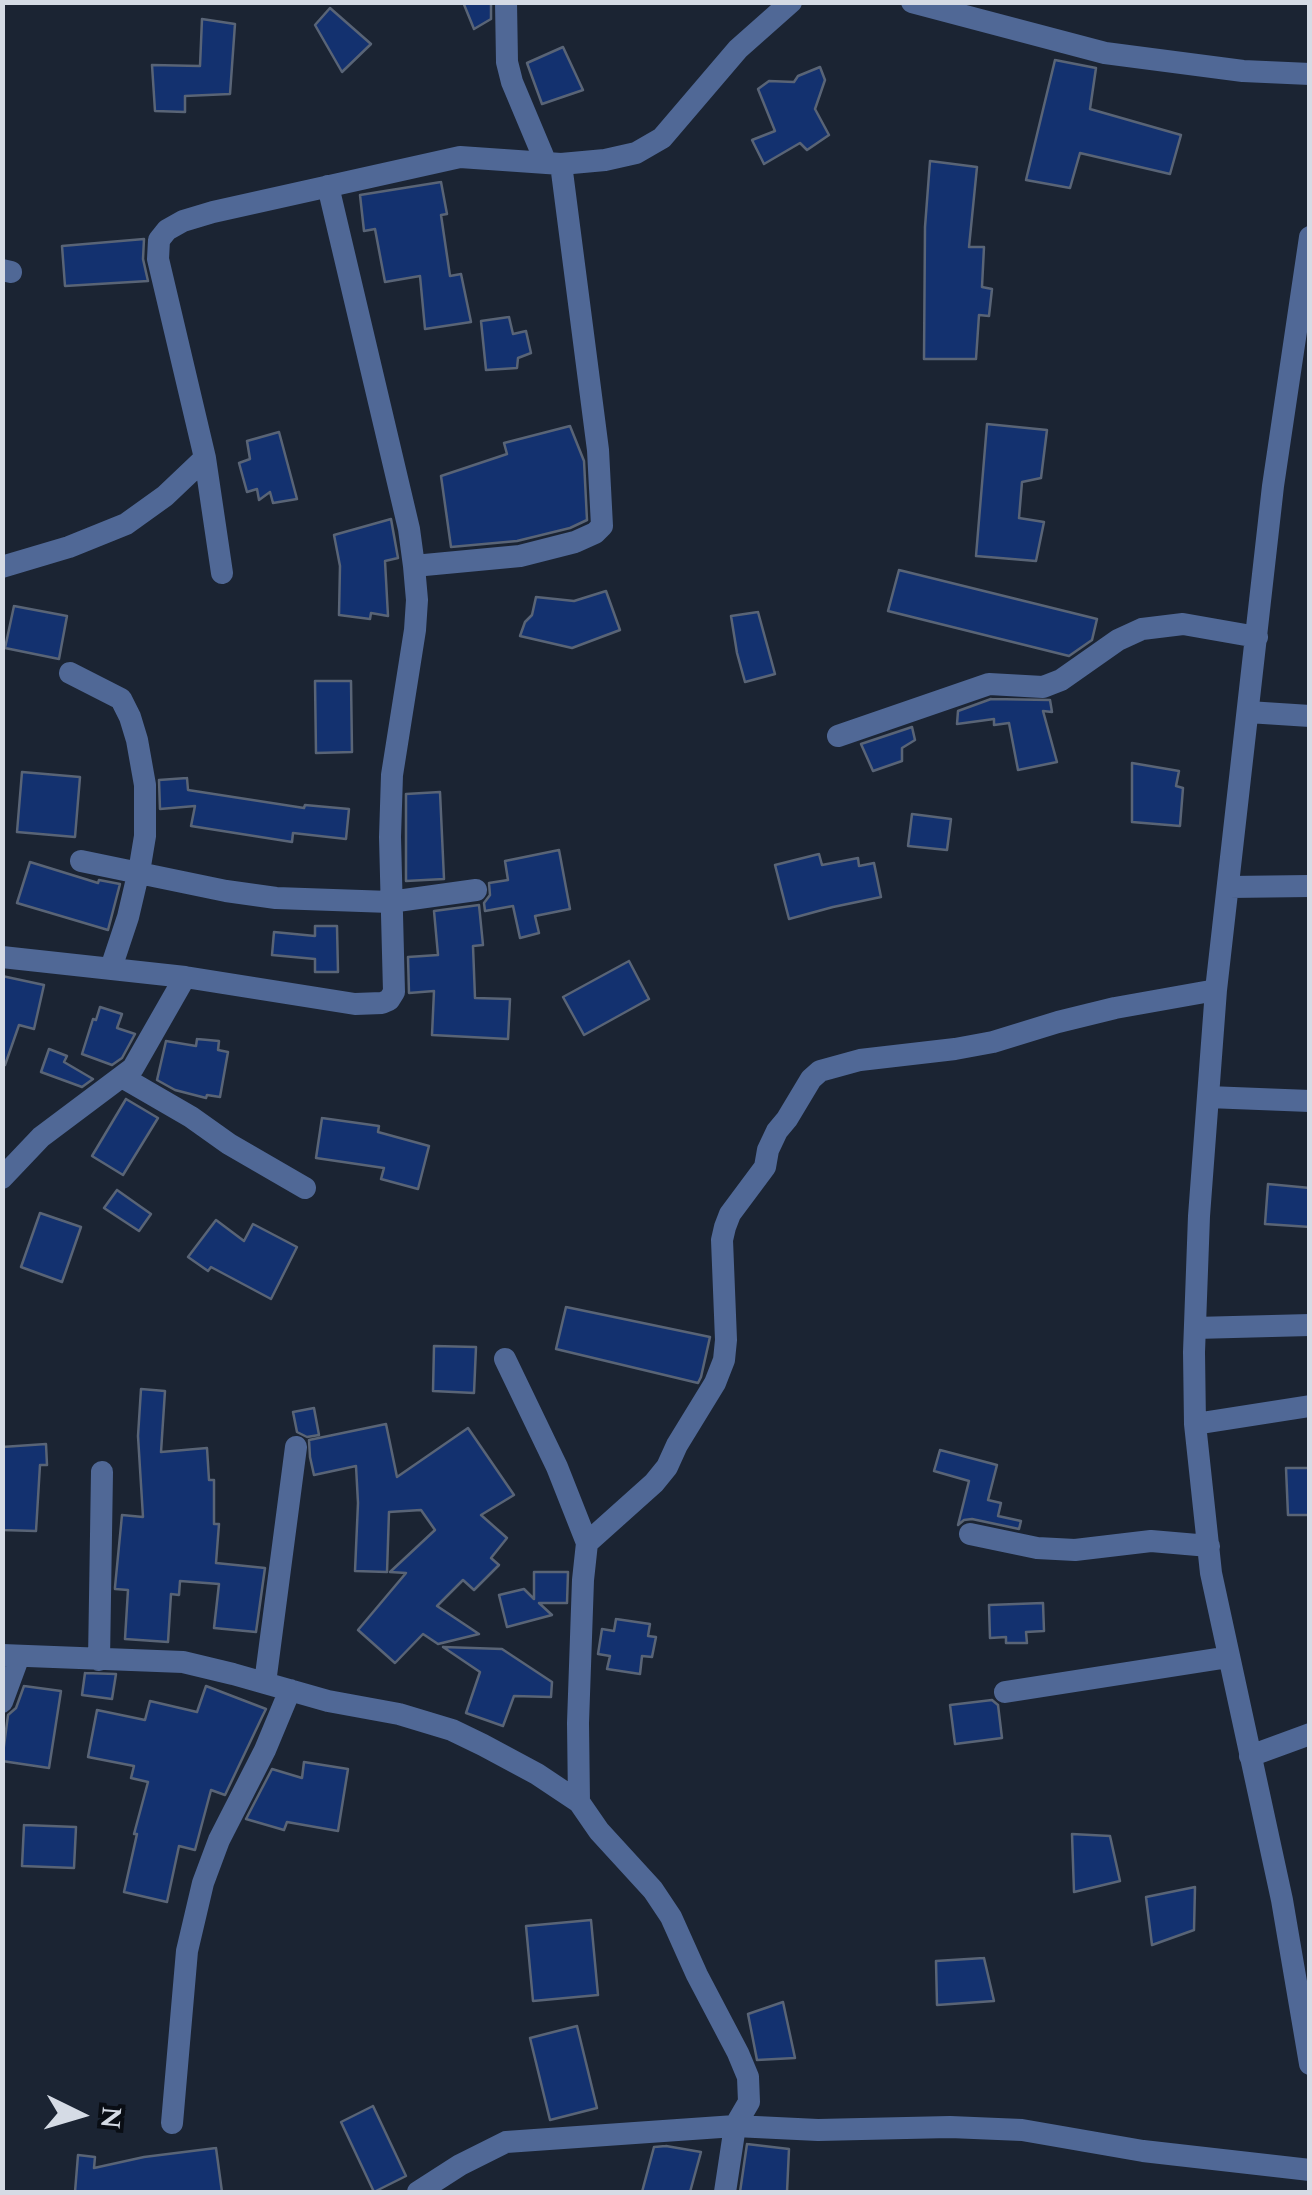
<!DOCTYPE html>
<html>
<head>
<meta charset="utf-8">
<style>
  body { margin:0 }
  #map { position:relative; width:1312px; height:2195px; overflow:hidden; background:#1b2433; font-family:Spectral,serif }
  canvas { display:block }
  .frame { position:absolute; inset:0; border:5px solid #d5dbe5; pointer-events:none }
  .north { position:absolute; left:30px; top:2065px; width:100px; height:100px; -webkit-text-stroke:8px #090d14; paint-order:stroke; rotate:95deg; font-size:28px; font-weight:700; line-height:40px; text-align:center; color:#d5dbe5 }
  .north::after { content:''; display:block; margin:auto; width:35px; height:45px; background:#d5dbe5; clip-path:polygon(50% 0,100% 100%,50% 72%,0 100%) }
</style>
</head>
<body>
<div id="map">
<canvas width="1312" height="2195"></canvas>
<div class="frame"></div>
<div class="north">N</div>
</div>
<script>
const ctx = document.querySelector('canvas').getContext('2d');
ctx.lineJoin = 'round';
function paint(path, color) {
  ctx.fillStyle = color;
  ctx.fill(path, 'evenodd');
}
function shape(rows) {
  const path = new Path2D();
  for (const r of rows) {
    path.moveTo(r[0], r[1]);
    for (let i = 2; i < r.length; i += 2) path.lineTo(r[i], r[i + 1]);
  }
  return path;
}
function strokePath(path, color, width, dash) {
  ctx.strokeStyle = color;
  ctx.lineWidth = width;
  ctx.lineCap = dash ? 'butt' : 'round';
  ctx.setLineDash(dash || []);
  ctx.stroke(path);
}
const building = shape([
  [463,2,491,2,491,19,474,29,463,2],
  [330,8,371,44,342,72,315,25,330,8],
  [202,19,235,24,230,94,185,96,185,112,155,111,152,65,200,66,202,19],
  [563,47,583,90,542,104,527,63,563,47],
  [1055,60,1096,68,1090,109,1181,135,1170,174,1080,153,1070,188,1026,180,1055,60],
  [820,67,825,80,815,109,829,135,807,150,800,143,764,164,752,140,775,131,758,89,769,81,794,82,798,76,820,67],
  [930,161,977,167,969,247,984,247,982,287,992,289,989,316,979,315,976,359,924,359,925,227,930,161],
  [441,182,447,214,441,215,450,276,461,274,471,322,425,329,420,276,385,282,375,229,364,231,360,195,441,182],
  [144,239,143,259,148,281,65,286,62,246,144,239],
  [509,317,513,334,526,331,531,353,518,358,517,368,486,370,481,321,509,317],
  [987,424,1047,430,1041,478,1022,482,1019,518,1044,522,1036,561,976,556,987,424],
  [570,426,584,461,587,520,570,528,517,541,451,547,441,476,507,454,504,443,570,426],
  [279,432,297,499,273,503,270,492,259,500,257,489,247,492,239,463,250,459,247,441,279,432],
  [391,519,398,558,385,561,388,616,371,613,370,619,339,615,340,566,334,535,391,519],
  [899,570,1097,619,1092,640,1069,656,888,611,899,570],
  [606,591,620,630,572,648,520,636,525,622,532,615,536,597,574,601,606,591],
  [14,606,67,616,59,659,5,648,14,606],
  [758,612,775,674,745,682,737,653,731,616,758,612],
  [315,681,351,681,352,752,316,753,315,681],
  [991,699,1050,700,1052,712,1043,711,1057,762,1018,770,1009,723,994,725,994,719,957,724,958,711,991,699],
  [912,727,915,740,902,748,902,761,873,771,861,744,912,727],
  [1132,763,1179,771,1176,786,1183,788,1180,826,1132,822,1132,763],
  [22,772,80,777,75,837,17,832,22,772],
  [187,778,188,790,304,808,305,805,349,809,346,839,293,833,292,842,191,826,195,806,160,809,159,780,187,778],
  [440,792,444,879,406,881,406,794,440,792],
  [912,814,951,819,947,850,908,846,912,814],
  [559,850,570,909,535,916,539,933,520,938,513,906,485,911,484,903,490,895,489,883,508,880,505,861,559,850],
  [819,854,822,865,858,858,859,866,874,863,881,897,833,907,789,919,775,865,819,854],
  [30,862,98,883,99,880,120,884,108,930,17,903,30,862],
  [479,905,483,945,473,946,475,998,510,999,508,1039,432,1035,434,991,409,993,408,957,438,955,434,911,479,905],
  [315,926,337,926,338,972,315,972,315,959,272,955,274,932,315,936,315,926],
  [629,961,649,999,584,1035,563,997,629,961],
  [2,976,44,985,34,1029,19,1025,5,1065,2,1065,2,976],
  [100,1007,122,1014,117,1028,135,1034,122,1058,112,1065,82,1054,93,1019,96,1020,100,1007],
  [197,1039,219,1041,218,1050,228,1052,220,1097,207,1095,206,1098,175,1090,157,1080,166,1041,196,1046,197,1039],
  [49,1049,67,1056,64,1062,93,1079,82,1087,41,1072,49,1049],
  [126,1099,158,1118,123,1175,92,1156,126,1099],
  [322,1118,379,1126,378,1132,429,1146,418,1189,381,1179,384,1168,316,1158,322,1118],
  [1268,1184,1310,1188,1310,1227,1265,1224,1268,1184],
  [117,1190,151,1214,139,1231,104,1208,117,1190],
  [40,1213,81,1227,62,1282,21,1267,40,1213],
  [216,1220,244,1241,253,1224,297,1247,271,1299,211,1267,208,1271,188,1257,216,1220],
  [566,1307,710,1337,701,1377,698,1383,556,1349,566,1307],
  [434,1346,476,1347,474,1393,433,1391,434,1346],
  [141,1389,165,1391,161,1452,207,1448,209,1480,214,1480,214,1524,219,1524,216,1563,265,1568,256,1632,214,1628,219,1584,180,1581,179,1595,171,1594,168,1642,125,1639,128,1590,115,1589,115,1587,122,1515,143,1517,138,1436,141,1389],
  [314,1408,319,1435,307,1437,297,1432,293,1412,314,1408],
  [386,1424,397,1477,468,1428,514,1495,481,1515,507,1538,491,1558,499,1565,474,1590,463,1580,437,1606,479,1634,438,1644,423,1634,395,1663,358,1630,406,1573,390,1572,435,1530,421,1510,389,1512,387,1572,355,1571,358,1503,356,1466,314,1475,310,1457,309,1440,386,1424],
  [46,1444,47,1465,40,1465,36,1531,2,1530,2,1447,46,1444],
  [940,1450,997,1465,988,1500,1001,1503,998,1516,1021,1521,1019,1529,972,1519,964,1520,958,1525,969,1481,934,1471,940,1450],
  [1286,1468,1310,1468,1310,1515,1288,1515,1286,1468],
  [534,1572,568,1572,567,1603,539,1603,552,1615,507,1627,499,1595,524,1589,534,1599,534,1572],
  [1043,1603,1044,1631,1026,1632,1027,1643,1006,1643,1006,1637,990,1638,989,1605,1043,1603],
  [616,1619,650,1624,648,1636,656,1637,652,1657,642,1656,640,1674,607,1669,610,1656,598,1654,602,1629,614,1631,616,1619],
  [443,1647,502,1649,552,1682,551,1697,514,1696,503,1726,466,1713,480,1672,443,1647],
  [85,1673,116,1674,112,1699,82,1695,85,1673],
  [24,1686,61,1691,49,1768,2,1761,8,1715,16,1708,24,1686],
  [206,1686,266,1709,262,1717,225,1795,211,1790,195,1850,179,1846,167,1902,124,1892,137,1834,134,1834,148,1782,131,1778,134,1766,88,1757,97,1710,145,1720,150,1701,197,1712,206,1686],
  [992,1700,998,1705,1002,1738,955,1744,950,1705,992,1700],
  [304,1762,348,1769,338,1831,287,1822,284,1830,246,1819,272,1769,302,1778,304,1762],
  [24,1825,76,1827,74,1868,22,1866,24,1825],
  [1072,1834,1110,1836,1120,1881,1074,1892,1072,1834],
  [1195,1887,1194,1930,1152,1945,1146,1897,1195,1887],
  [591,1920,598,1995,533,2001,526,1926,591,1920],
  [984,1958,994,2001,937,2005,936,1961,984,1958],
  [783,2002,795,2058,757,2060,748,2014,783,2002],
  [577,2026,597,2108,550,2120,530,2038,577,2026],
  [373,2106,406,2176,374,2192,341,2122,373,2106],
  [747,2144,789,2149,787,2192,740,2192,747,2144],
  [666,2146,701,2152,690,2192,642,2192,654,2147,666,2146],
  [216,2148,222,2192,75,2192,78,2155,95,2157,94,2168,144,2157,216,2148]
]);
paint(building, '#13316f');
strokePath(building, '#596476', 2.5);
strokePath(shape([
  [506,2,507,62,512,82,546,163],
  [912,2,1105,53,1243,71,1310,74],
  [328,186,409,529,414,566],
  [1310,237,1273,486,1216,990,1199,1216,1194,1352,1195,1424,1211,1573,1282,1900,1310,2064],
  [2,270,11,272],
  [205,458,222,573],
  [2,567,69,547,126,524,165,496,205,458,158,259,159,240,167,230,183,221,213,212,460,157,561,164,605,160,636,153,662,138,738,49,791,2],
  [70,673,121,699,130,717,137,740,145,785,145,836,140,866,128,917,111,968],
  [1248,712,1310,716],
  [838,736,989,684,1043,687,1061,680,1118,640,1142,629,1183,624,1257,637],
  [81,861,226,891,276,898,390,902,476,890],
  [1229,887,1310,886],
  [2,957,185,977],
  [122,1077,191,1117,229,1144,305,1188],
  [1208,1097,1310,1101],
  [2,1178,41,1137,133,1068,185,977,355,1004,382,1003,389,1000,394,992,390,837,392,775,415,630,417,600,414,566,520,556,575,542,595,533,602,526,598,450,561,164],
  [1195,1328,1310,1325],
  [505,1359,557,1467,587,1543],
  [1195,1424,1310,1406],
  [970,1534,1037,1548,1075,1550,1151,1541,1209,1546],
  [2,1655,183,1662,233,1674,328,1701,399,1714,452,1730,483,1745,537,1774,579,1802],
  [99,1660,102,1472],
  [265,1683,296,1447],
  [1005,1692,1229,1657],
  [2,1702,19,1656],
  [1250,1756,1310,1734],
  [172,2123,187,1951,203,1883,219,1840,265,1750,290,1690],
  [418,2192,460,2165,506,2142,735,2126,818,2130,950,2127,1022,2130,1143,2151,1310,2170],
  [725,2192,735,2126,749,2102,748,2077,738,2053,697,1975,671,1917,653,1890,599,1831,579,1802,578,1723,583,1580,587,1543,654,1483,667,1467,677,1445,715,1383,724,1360,726,1340,722,1240,725,1227,730,1214,765,1167,768,1150,777,1131,787,1119,811,1079,820,1071,860,1060,955,1049,993,1042,1058,1022,1115,1008,1216,990]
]), '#506896', 22);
</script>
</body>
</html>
